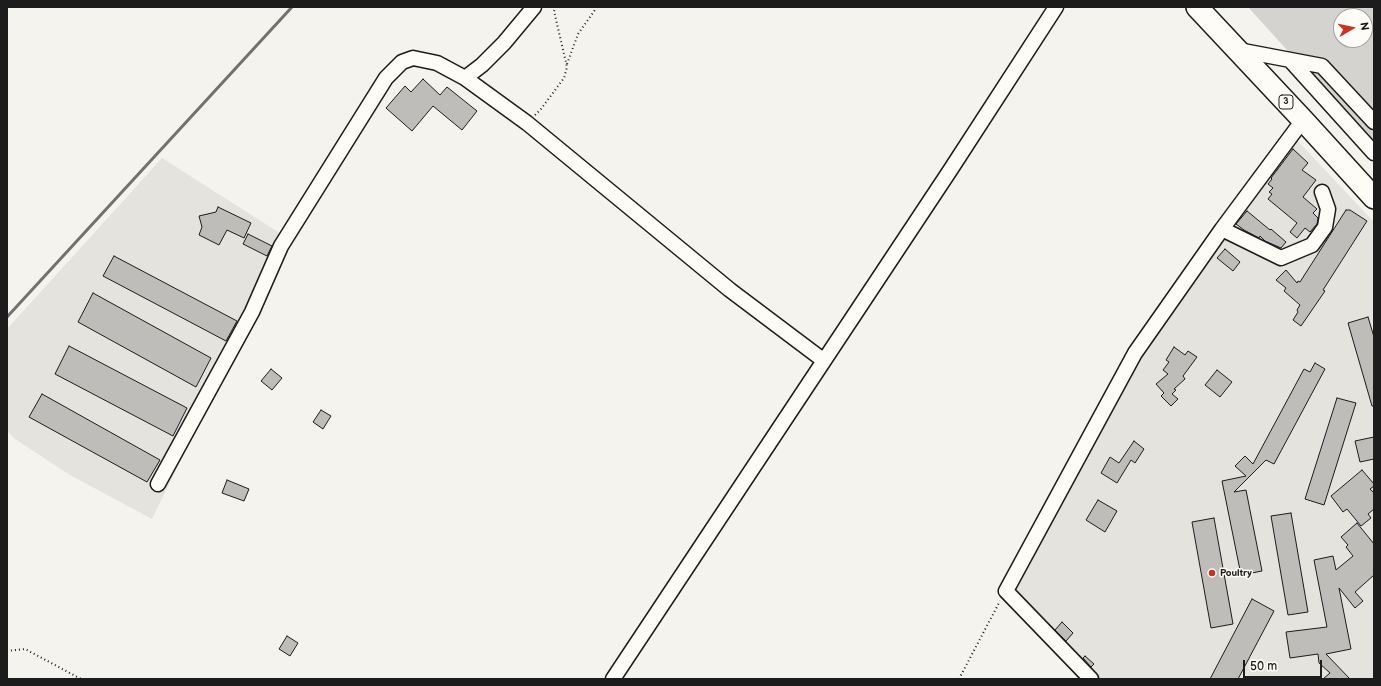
<!DOCTYPE html>
<html>
<head>
<meta charset="utf-8">
<style>
  body { margin:0 }
  #map { position:relative; width:1381px; height:686px; overflow:hidden; background:#f4f3ee; font-family:"Balsamiq Sans",sans-serif }
  canvas { display:block }
  .frame { position:absolute; inset:0; border:8px solid #1c1c1c; pointer-events:none }
  .north { position:absolute; left:1333px; top:8px; width:40px; height:40px; box-sizing:border-box; background:#fdfcf7; border:1px solid #a3a29f; border-radius:50%; rotate:81deg; font-size:11px; font-weight:700; line-height:16px; text-align:center; color:#1c1c1c }
  .north::after { content:''; display:block; margin:auto; width:14px; height:18px; background:#c8321e; clip-path:polygon(50% 0,100% 100%,50% 72%,0 100%) }
  .scale { position:absolute; left:1243px; top:660px; width:79px; height:18px; box-sizing:border-box; border:2px solid #1c1c1c; border-top:0; padding-left:5px; font-size:12px; line-height:14px; white-space:nowrap; color:#1c1c1c; -webkit-text-stroke:3px #fdfcf7; paint-order:stroke }
</style>
</head>
<body>
<div id="map">
<canvas width="1381" height="686"></canvas>
<div class="frame"></div>
<div class="north">N</div>
<div class="scale">50 m</div>
</div>
<script>
const ctx = document.querySelector('canvas').getContext('2d');
ctx.lineJoin = 'round';
function paint(path, color) {
  ctx.fillStyle = color;
  ctx.fill(path, 'evenodd');
}
function shape(rows) {
  const path = new Path2D();
  for (const r of rows) {
    path.moveTo(r[0], r[1]);
    for (let i = 2; i < r.length; i += 2) path.lineTo(r[i], r[i + 1]);
  }
  return path;
}
function strokePath(path, color, width, dash) {
  ctx.strokeStyle = color;
  ctx.lineWidth = width;
  ctx.lineCap = dash ? 'butt' : 'round';
  ctx.setLineDash(dash || []);
  ctx.stroke(path);
}
function label(font, color, halo, rows, align = 'center') {
  ctx.font = font + ' "Balsamiq Sans",sans-serif';
  ctx.lineWidth = 3;
  ctx.setLineDash([]);
  ctx.textBaseline = 'middle';
  ctx.strokeStyle = halo;
  ctx.fillStyle = color;
  for (const [text, x, y, turn = 0] of rows) {
    ctx.save();
    ctx.translate(x, y);
    ctx.rotate((+turn || 0) * Math.PI / 180);
    ctx.textAlign = isNaN(turn) ? turn : align;
    if (halo) ctx.strokeText(text, 0, 0);
    ctx.fillText(text, 0, 0);
    ctx.restore();
  }
}
paint(shape([
  [1294,137,1374,222,1374,679,1093,679,1011,593,1141,356],
  [162,158,289,239,152,519,70,475,15,439,7,431,7,329]
]), '#e4e3de');
paint(shape([
  [1248,7,1374,7,1374,146],
  [1341,16,1365,16,1365,40,1341,40]
]), '#d4d3cf');
strokePath(shape([
  [7,317,292,7]
]), '#72716f', 3);
const building = shape([
  [423,79,440,95,447,87,477,111,462,130,433,106,412,131,386,108,405,86,411,92,423,79],
  [1293,149,1308,163,1302,170,1316,180,1303,197,1317,209,1313,213,1318,218,1317,224,1310,232,1305,228,1297,238,1290,232,1297,223,1268,199,1272,194,1269,192,1273,188,1268,184,1272,179,1271,178,1293,149],
  [218,207,251,223,244,238,227,230,219,245,199,235,202,227,199,216,216,212,218,207],
  [1346,210,1350,210,1367,221,1323,290,1325,291,1301,326,1293,320,1298,312,1297,310,1300,305,1284,291,1286,288,1276,280,1286,270,1297,283,1298,281,1300,282,1346,210],
  [1247,211,1270,230,1271,229,1286,242,1281,248,1265,241,1260,236,1259,238,1244,230,1236,224,1247,211],
  [248,234,272,246,267,256,243,244,248,234],
  [1225,249,1240,262,1233,271,1217,258,1225,249],
  [114,256,237,321,226,341,103,276,114,256],
  [93,293,211,358,196,387,78,322,93,293],
  [1368,317,1374,337,1374,406,1372,406,1348,323,1368,317],
  [69,346,187,408,173,436,55,374,69,346],
  [1174,347,1185,355,1188,351,1197,357,1183,376,1185,379,1174,389,1176,390,1172,394,1178,399,1171,406,1161,396,1164,393,1156,384,1168,374,1163,370,1169,362,1166,360,1174,347],
  [1315,363,1325,369,1274,464,1266,460,1234,492,1246,490,1262,571,1241,575,1222,481,1246,476,1235,466,1245,456,1253,464,1304,369,1310,372,1315,363],
  [271,369,282,378,272,390,261,381,271,369],
  [1217,370,1232,382,1220,397,1205,385,1217,370],
  [42,394,160,460,147,482,29,417,42,394],
  [1337,398,1356,403,1324,505,1305,499,1337,398],
  [321,410,331,416,323,429,313,422,321,410],
  [1374,437,1374,459,1360,462,1355,441,1374,437],
  [1134,441,1144,449,1135,463,1131,460,1117,483,1101,473,1110,457,1119,463,1134,441],
  [1362,470,1374,484,1374,486,1370,489,1374,493,1374,509,1368,514,1371,518,1361,526,1347,509,1343,512,1331,496,1362,470],
  [227,480,249,489,244,501,222,493,227,480],
  [1098,500,1117,511,1105,532,1086,520,1098,500],
  [1291,513,1308,612,1288,615,1271,516,1291,513],
  [1214,518,1233,624,1211,628,1192,522,1214,518],
  [1357,523,1374,544,1374,575,1355,592,1363,601,1355,608,1339,588,1351,649,1326,654,1350,679,1323,679,1330,673,1319,663,1318,654,1290,658,1286,632,1327,627,1314,560,1333,556,1336,570,1353,556,1346,547,1348,545,1341,537,1357,523],
  [1252,599,1274,611,1238,679,1210,679,1252,599],
  [1062,622,1073,633,1066,641,1055,630,1062,622],
  [287,636,298,643,290,656,279,649,287,636],
  [1085,656,1094,664,1091,667,1083,658,1085,656]
]);
paint(building, '#bebdba');
strokePath(building, '#1c1c1c', 1);
const minor = shape([
  [1238,50,1322,66,1374,122],
  [1290,60,1374,153],
  [465,78,527,123,730,290,823,360],
  [1222,229,1281,258,1312,245,1325,227,1328,209,1322,192],
  [158,484,252,312,281,246,386,78,402,62,413,58,437,63,465,78,482,65,504,43,534,7],
  [613,679,951,169,1056,7],
  [1091,679,1006,591,1135,353,1222,229,1303,120]
]);
const highway = shape([
  [1197,7,1303,120,1374,198]
]);
strokePath(minor, '#1c1c1c', 17);
strokePath(highway, '#1c1c1c', 24);
strokePath(shape([
  [567,64,578,34,597,7],
  [535,115,541,109,564,78,567,67,554,11,556,7],
  [7,651,25,649,81,679],
  [959,679,1000,601]
]), '#1c1c1c', 2, [1, 3]);
strokePath(minor, '#fdfcf7', 14);
strokePath(highway, '#fdfcf7', 21);
for (const [x, y, r, color] of [
  [1212,573,4,"#c8321e"]
]) {
  const dot = new Path2D();
  dot.arc(x, y, r, 0, 2 * Math.PI);
  ctx.fillStyle = color;
  ctx.fill(dot);
  strokePath(dot, '#fdfcf7', 1.5);
}
for (const [x, y, w] of [
  [1286,102,14]
]) {
  const box = new Path2D();
  box.roundRect(x - w / 2, y - 7, w, 14, 3);
  ctx.fillStyle = '#fdfcf7';
  ctx.fill(box);
  strokePath(box, '#1c1c1c', 1);
}
label('bold 9px', '#1c1c1c', null, [
  ["3",1286,102]
]);
label('bold 10px', '#1c1c1c', '#fdfcf7', [
  ["Poultry",1220,573]
], 'left');
</script>
</body>
</html>
